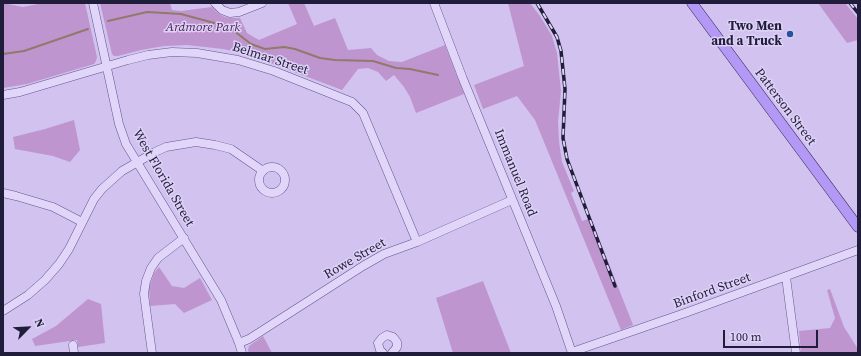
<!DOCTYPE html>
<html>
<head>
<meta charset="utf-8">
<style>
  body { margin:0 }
  #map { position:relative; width:861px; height:356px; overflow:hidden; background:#d1c2f0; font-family:"Source Serif 4",serif }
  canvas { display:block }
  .frame { position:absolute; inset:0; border:4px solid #201d3a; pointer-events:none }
  .north { position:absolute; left:8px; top:308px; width:40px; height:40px; -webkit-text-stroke:3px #ded2f7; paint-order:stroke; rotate:66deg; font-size:11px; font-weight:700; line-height:16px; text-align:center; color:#201d3a }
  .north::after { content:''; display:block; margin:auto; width:14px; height:18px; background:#201d3a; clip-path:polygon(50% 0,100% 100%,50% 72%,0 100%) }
  .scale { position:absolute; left:723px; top:330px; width:95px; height:18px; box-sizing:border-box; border:2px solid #201d3a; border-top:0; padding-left:5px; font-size:12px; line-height:14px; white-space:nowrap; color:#201d3a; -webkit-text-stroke:3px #ded2f7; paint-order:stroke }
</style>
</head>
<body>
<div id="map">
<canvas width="861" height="356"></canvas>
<div class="frame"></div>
<div class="north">N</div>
<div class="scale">100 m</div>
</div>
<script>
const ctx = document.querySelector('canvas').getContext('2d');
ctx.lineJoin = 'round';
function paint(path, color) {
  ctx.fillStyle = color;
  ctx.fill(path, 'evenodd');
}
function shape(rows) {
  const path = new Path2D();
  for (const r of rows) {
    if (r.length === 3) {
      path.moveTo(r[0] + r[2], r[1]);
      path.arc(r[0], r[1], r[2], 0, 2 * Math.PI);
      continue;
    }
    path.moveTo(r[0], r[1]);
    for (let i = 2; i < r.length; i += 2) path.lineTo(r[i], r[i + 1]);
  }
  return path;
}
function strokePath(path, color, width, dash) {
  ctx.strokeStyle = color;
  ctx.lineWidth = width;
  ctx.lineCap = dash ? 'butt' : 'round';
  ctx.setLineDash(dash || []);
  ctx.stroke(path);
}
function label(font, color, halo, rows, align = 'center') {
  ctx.font = font + ' "Source Serif 4",serif';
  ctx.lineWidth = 3;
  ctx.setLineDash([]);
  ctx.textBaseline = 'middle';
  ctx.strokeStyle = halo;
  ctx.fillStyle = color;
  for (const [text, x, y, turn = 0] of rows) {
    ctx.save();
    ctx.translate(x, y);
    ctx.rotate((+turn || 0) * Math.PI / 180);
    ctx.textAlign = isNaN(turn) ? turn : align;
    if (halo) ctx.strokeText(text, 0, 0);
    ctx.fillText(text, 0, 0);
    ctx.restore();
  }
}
paint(shape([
  [3,3,23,7,43,3,85,3,97,57,96,61,94,64,27,84,3,88],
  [100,3,170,3,172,10,181,11,212,7,219,14,225,17,230,18,240,18,247,33,259,40,297,24,288,3,304,3,314,26,335,18,348,50,371,48,377,55,389,61,402,62,445,45,464,94,416,113,410,97,404,87,394,75,386,81,378,72,368,68,358,69,342,90,247,54,223,49,187,45,164,46,141,50,118,56,114,56,112,54],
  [508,3,530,3,540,16,552,36,557,53,561,91,558,122,559,141,562,162,574,191,571,193,582,221,591,218,633,325,621,330,535,120,517,96,483,109,474,85,524,66],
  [818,3,845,3,858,19,858,40,847,43],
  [74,120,80,150,70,162,53,156,15,149,13,137,45,129],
  [159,267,172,286,184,288,200,278,212,300,184,313,175,304,150,306,149,288,154,273],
  [483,281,511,353,453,353,436,298],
  [830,289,844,327,858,349,858,353,801,353,799,331,830,328,835,318,827,290],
  [88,299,101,304,105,343,78,347,77,340,35,346,32,339,56,326],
  [263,336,272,353,249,353,248,350,249,346]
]), '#bf95cf');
strokePath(shape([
  [108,21,147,12,181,14,229,27,251,44,265,49,284,47,295,49,320,58,335,60,373,61,396,68,410,69,438,75],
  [3,54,24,51,88,29]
]), '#91796b', 2);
const minor = shape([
  [93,3,119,124,126,144,221,300,239,343,242,353],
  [215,3,222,10,230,13,239,12,262,3],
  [434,3,463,79,556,306,572,353],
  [3,95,20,92,128,60,148,55,172,52,197,53,238,60,274,71,352,102,363,113,417,242],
  [272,180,13],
  [3,193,16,196,53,207,82,222],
  [786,277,796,353],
  [3,311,28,295,45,280,59,264,69,249,94,199,102,189,122,171,155,152,166,147,196,142,215,145,231,149,263,171],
  [239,343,249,339,363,266,384,254,417,242,512,200],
  [73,345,74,353],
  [572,352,685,313,858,250],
  [152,353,144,294,146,281,151,268,158,258,184,238],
  [383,353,380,350,378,343,382,338,387,335,393,337,397,342,397,347,392,353]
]);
const major = shape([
  [692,3,858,227]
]);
strokePath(minor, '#60588b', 9);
strokePath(major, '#302d59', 11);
strokePath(minor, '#e1d6fa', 8);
strokePath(major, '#b498f5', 10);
const rail = shape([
  [537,3,557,37,561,51,565,89,563,138,567,159,615,286],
  [850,3,858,13]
]);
strokePath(rail, '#201d3a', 3.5);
strokePath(rail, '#ded2f7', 2, [6]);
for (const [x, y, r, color] of [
  [790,34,4,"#25549d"]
]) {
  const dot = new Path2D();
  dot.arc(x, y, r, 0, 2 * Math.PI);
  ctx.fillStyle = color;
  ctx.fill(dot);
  strokePath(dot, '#ded2f7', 1.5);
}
label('bold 13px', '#201d3a', '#ded2f7', [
  ["Two Men",782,27],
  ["and a Truck",782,42]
], 'right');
label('italic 13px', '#502358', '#ded2f7', [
  ["Ardmore Park",203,28]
]);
label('13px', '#201d3a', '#ded2f7', [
  ["Belmar Street",270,59,18],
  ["Patterson Street",785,107,53],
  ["Immanuel Road",515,173,68],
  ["West Florida Street",163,178,60],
  ["Rowe Street",355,259,-30],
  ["Binford Street",712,291,-20]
]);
</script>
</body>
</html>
